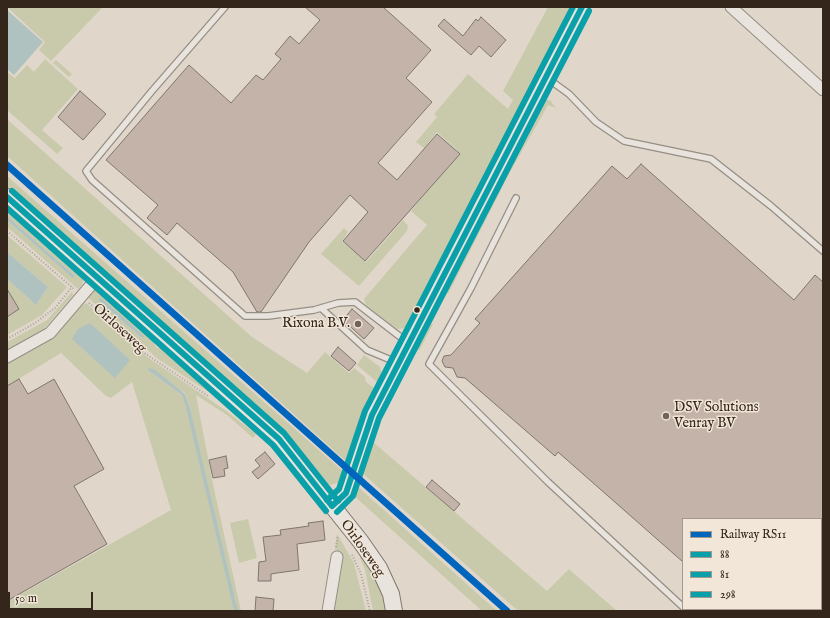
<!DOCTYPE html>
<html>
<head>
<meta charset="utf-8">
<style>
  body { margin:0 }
  #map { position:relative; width:830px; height:618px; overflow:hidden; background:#e0d7ca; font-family:"IM FELL English",serif }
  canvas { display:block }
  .frame { position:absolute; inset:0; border:8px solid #34261b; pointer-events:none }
  .legend { position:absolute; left:682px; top:518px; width:140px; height:92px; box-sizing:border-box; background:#f1e6d7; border:1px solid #a5998c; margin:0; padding:5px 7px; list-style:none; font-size:12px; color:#34261b }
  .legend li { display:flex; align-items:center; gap:8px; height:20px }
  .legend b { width:20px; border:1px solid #a5998c }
  .scale { position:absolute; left:8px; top:592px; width:85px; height:18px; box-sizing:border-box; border:2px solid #34261b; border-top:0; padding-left:5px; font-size:12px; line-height:14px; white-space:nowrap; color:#34261b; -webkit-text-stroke:3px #f1e6d7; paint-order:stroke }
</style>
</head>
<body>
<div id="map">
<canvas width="830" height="618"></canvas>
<div class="frame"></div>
<ul class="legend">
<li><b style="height:5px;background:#0065bd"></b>Railway RS11</li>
<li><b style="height:5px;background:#0aa0a9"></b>88</li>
<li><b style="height:5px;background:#0aa0a9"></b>81</li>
<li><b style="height:5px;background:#0aa0a9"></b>298</li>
</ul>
<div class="scale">50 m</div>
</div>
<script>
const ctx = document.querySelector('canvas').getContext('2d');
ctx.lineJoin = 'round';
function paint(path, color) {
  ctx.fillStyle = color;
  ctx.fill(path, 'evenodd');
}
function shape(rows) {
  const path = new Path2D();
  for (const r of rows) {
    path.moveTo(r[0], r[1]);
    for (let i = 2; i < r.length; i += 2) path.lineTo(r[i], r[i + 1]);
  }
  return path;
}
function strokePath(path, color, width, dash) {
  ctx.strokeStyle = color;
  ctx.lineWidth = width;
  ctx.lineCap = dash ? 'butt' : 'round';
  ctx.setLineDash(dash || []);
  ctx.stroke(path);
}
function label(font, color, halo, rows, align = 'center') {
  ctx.font = font + ' "IM FELL English",serif';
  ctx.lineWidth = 3;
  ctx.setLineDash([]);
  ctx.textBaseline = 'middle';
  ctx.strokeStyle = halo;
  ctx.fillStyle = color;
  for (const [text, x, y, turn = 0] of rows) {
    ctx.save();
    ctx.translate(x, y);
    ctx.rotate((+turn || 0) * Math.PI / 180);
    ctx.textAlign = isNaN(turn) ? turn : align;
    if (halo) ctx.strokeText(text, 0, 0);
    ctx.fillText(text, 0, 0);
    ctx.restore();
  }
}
paint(shape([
  [7,7,103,7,51,61,39,50,45,42],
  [548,7,571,7,408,328,397,329,366,305,364,299,427,225,411,211,458,151,437,132,424,148,416,142,437,117,434,114,468,74,508,109,513,100,503,91],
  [45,59,78,89,42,130,63,148,57,154,7,110,7,72,15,78,27,65,34,72],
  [56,60,72,74,69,77,53,63],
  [542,100,550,100,556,108,548,105,510,172,448,294,445,291,454,272],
  [7,119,252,337,307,373,325,352,349,373,354,368,365,377,366,382,374,388,376,392,349,464,7,156],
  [7,176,346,474,343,481,331,485,323,482,87,261,7,189],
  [7,203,85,271,82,285,78,289,7,227,7,220,73,277,75,276,7,216],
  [403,220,408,226,407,231,359,286,321,254,344,228,348,232,342,241,366,262],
  [7,235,67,287,42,315,7,335,7,279,36,305,48,287,7,252],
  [96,290,104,291,153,334,154,344,157,348,167,346,230,406,158,359,86,296,90,291],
  [98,300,145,337,142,338],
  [72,292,73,295,44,329,7,352,7,342,47,320],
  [86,303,150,359,225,410,256,434,253,438,227,415,196,395,213,484,241,611,7,611,7,602,171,510,132,382,111,398,106,396,61,353,7,386,7,363,51,337,78,308],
  [148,370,185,393,191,412,182,395],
  [429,323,433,324,419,351,417,345],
  [364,355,380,367,383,380,377,382,357,365],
  [373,442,547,591,569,569,617,611,518,611,361,472],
  [356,485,414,537,497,611,482,611,353,495],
  [248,519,257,558,239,563,230,523],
  [337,534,354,563,366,611,333,611,342,555,335,550],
  [361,553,378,582,387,611,373,611,365,570,360,558]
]), '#c9caac');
paint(shape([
  [7,10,43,42,14,75,7,69],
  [7,216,75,276,73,278,7,220],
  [7,252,48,287,36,305,7,279],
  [101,298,145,337,142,338,98,300],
  [90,323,130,360,115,378,72,339,78,329],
  [148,368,154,369,185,394,191,412,188,412,182,395,148,370]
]), '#afc2c0');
strokePath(shape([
  [188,408,236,611]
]), '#afc2c0', 3.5);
const building = shape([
  [305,7,383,7,431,50,406,78,432,102,378,163,397,180,437,134,460,154,365,261,343,241,368,212,350,195,309,242,261,312,257,312,233,272,177,223,167,235,147,218,158,205,106,160,189,65,231,103,256,75,263,80,281,59,275,54,290,36,299,44,320,20,305,7],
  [481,17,506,40,491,57,479,46,471,55,438,26,444,19,463,36,476,19,478,21,481,17],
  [80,91,106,114,83,140,58,117,80,91],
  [641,164,794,300,815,275,823,282,823,519,683,519,683,562,558,452,555,456,465,378,457,377,453,368,445,367,442,361,444,356,451,355,480,323,475,319,612,166,627,179,641,164],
  [7,289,19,309,7,317,7,289],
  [352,309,374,328,364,339,343,320,352,309],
  [338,347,356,363,349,371,331,356,338,347],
  [19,379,28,394,54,379,104,469,74,486,107,544,7,601,7,386,19,379],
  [265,452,275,464,258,479,252,472,260,466,255,460,265,452],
  [226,456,228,468,224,469,225,476,213,478,209,460,226,456],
  [432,480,460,504,454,511,426,487,432,480],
  [323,521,325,540,297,544,299,570,277,573,271,574,271,581,258,581,259,562,266,561,263,537,281,535,280,530,309,526,308,523,323,521],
  [256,597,274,599,273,611,255,611,256,597]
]);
paint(building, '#c4b3a8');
strokePath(building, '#7d766e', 1);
const lane = shape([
  [225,7,152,91,86,171,92,180,245,316,268,316,314,310,338,303,355,302,407,342],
  [547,78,569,94,596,122,624,141,711,159,771,206,823,251],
  [516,198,471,288,429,364,548,482,683,607],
  [321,308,367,350,398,363]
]);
const street = shape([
  [731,7,823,90],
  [7,357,50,333,97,278],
  [328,611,337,557]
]);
const secondary = shape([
  [7,197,279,439,361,542,379,568,391,594,394,611],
  [332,506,346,493,372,415,582,7]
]);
strokePath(lane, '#958e85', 8);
strokePath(street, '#958e85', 13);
strokePath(secondary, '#7d766e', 18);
strokePath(shape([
  [7,231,74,289],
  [89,303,143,352,208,396],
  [7,339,35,323,55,308,72,287],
  [336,547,338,535],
  [352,555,361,574,370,611]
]), '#a7a29c', 2, [1, 2]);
strokePath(lane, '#e8e3dc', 5.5);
strokePath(street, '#e8e3dc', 11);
strokePath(secondary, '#e8e3dc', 16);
strokePath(shape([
  [7,197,279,439,332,506],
  [332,506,346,493,372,415,582,7]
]), '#0aa0a9', 6);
strokePath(shape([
  [7,208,273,445,326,511],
  [337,512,353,496,379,418,589,11]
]), '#0aa0a9', 6);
strokePath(shape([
  [12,191,284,433,338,501],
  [327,500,339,489,365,411,573,7]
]), '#0aa0a9', 6);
strokePath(shape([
  [7,165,507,611]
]), '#0065bd', 7);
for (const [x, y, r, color] of [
  [417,310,3.5,"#34261b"],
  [358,324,4,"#706458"],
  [666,416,4,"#706458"]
]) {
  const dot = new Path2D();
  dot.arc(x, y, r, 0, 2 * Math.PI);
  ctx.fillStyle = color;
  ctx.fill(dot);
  strokePath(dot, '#f1e6d7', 1.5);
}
label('14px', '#34261b', '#f1e6d7', [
  ["Rixona B.V.",350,324],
  ["DSV Solutions",674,408,"left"],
  ["Venray BV",674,424,"left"]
], 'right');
label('14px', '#34261b', '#f1e6d7', [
  ["Oirloseweg",119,329,42],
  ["Oirloseweg",362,549,55]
]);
</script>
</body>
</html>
